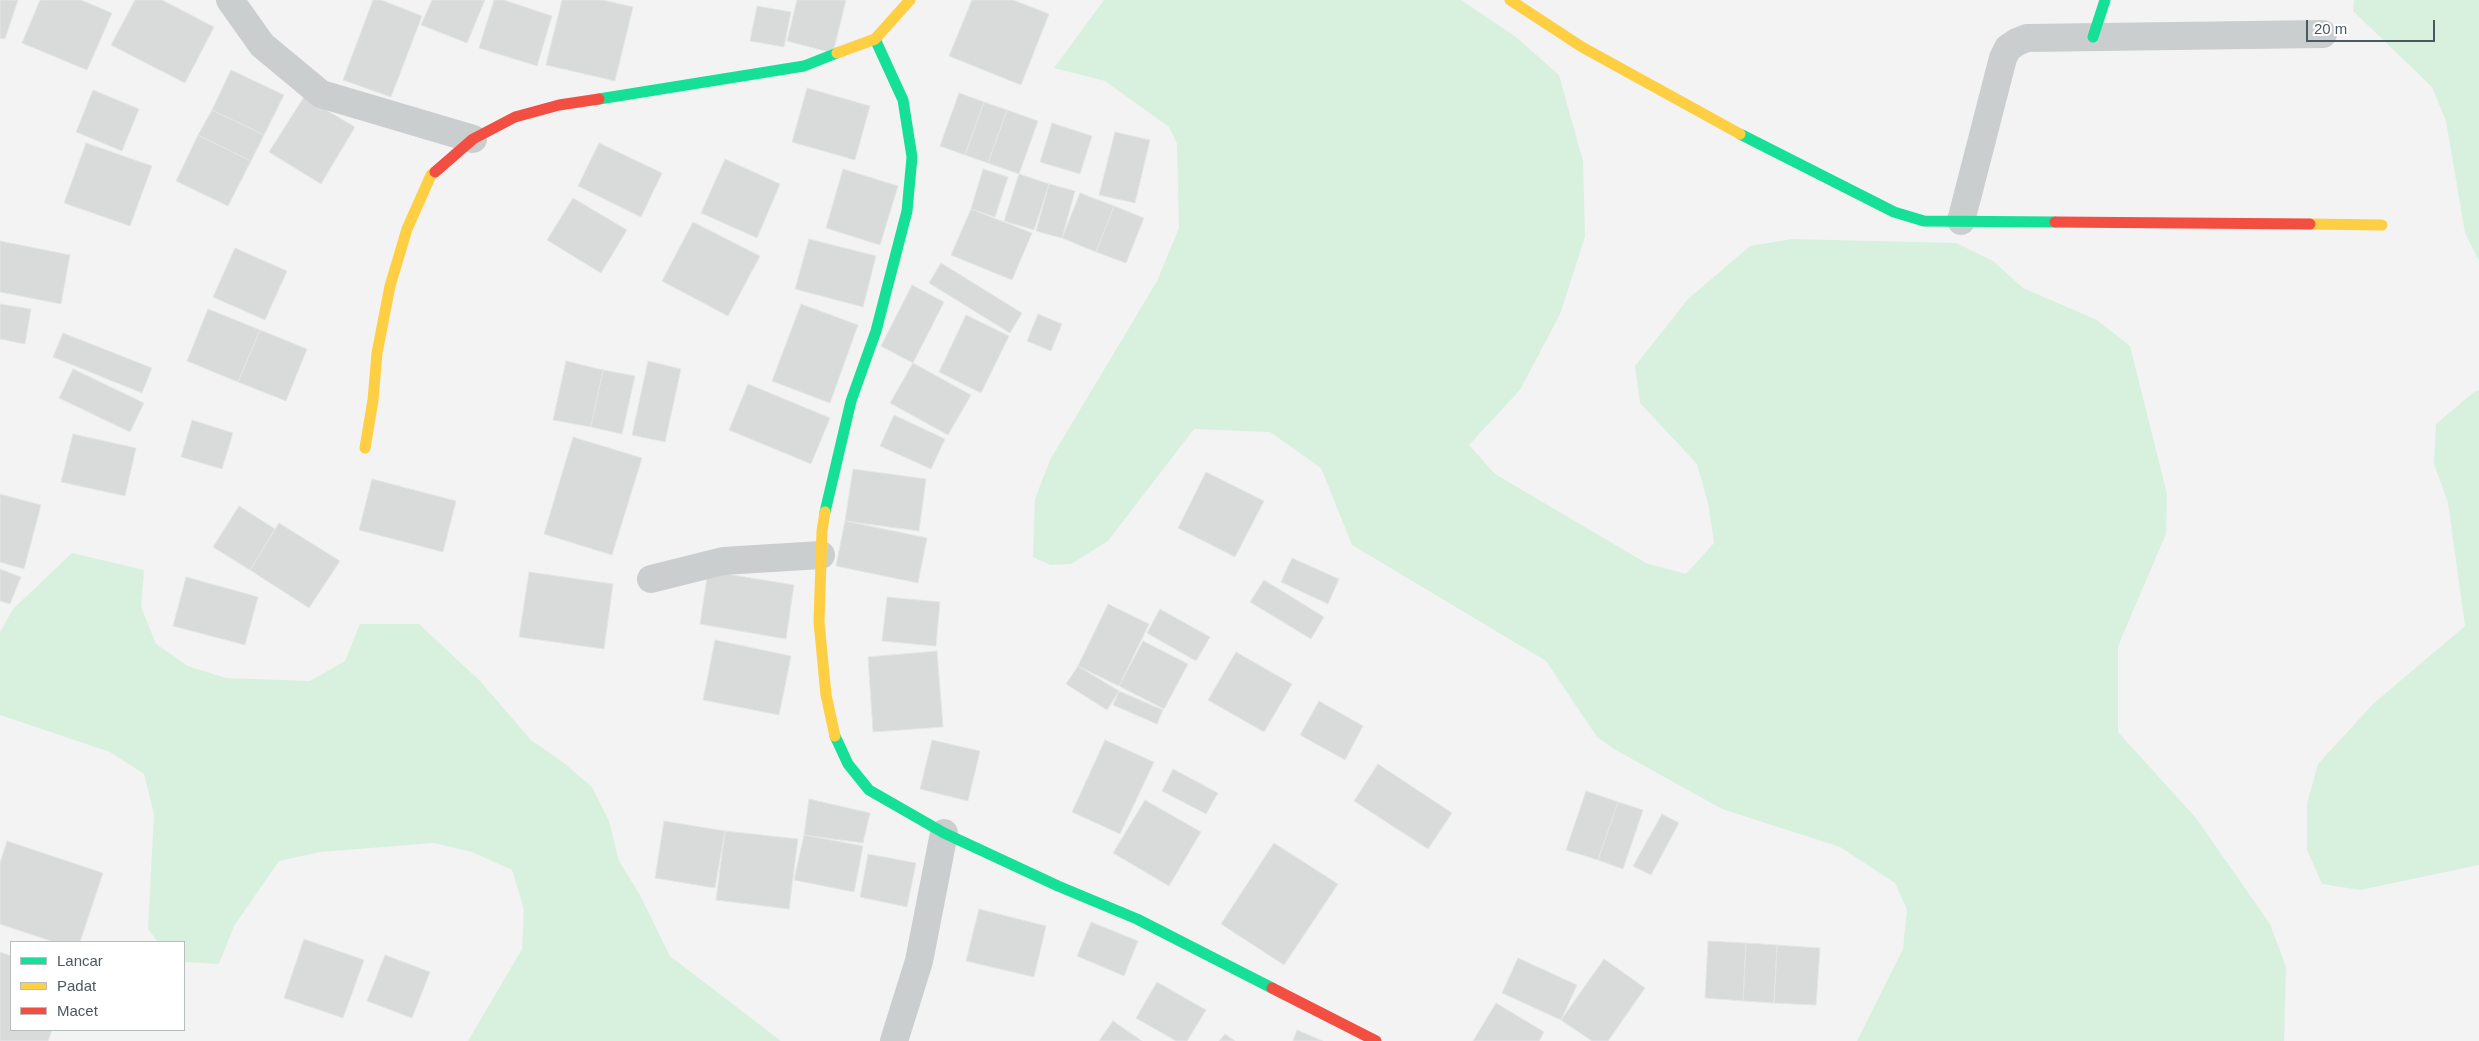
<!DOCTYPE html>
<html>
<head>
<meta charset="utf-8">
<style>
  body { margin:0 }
  #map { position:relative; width:2479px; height:1041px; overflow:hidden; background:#f3f3f3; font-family:Arial,sans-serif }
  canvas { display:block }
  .legend { position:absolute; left:10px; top:941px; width:175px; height:90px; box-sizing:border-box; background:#fff; border:1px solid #b7bdbf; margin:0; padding:6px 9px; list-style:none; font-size:15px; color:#4a5960 }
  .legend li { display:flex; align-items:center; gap:10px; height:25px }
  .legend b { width:25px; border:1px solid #b7bdbf }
  .scale { position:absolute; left:2306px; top:20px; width:129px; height:22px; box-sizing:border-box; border:2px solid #4a5960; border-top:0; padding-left:6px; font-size:15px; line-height:18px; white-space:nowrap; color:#4a5960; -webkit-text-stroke:4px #fff; paint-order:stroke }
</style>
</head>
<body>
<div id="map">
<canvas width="2479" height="1041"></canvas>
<ul class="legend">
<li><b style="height:6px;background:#16e098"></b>Lancar</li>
<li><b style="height:6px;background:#ffcf43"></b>Padat</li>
<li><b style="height:6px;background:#f24e42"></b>Macet</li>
</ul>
<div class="scale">20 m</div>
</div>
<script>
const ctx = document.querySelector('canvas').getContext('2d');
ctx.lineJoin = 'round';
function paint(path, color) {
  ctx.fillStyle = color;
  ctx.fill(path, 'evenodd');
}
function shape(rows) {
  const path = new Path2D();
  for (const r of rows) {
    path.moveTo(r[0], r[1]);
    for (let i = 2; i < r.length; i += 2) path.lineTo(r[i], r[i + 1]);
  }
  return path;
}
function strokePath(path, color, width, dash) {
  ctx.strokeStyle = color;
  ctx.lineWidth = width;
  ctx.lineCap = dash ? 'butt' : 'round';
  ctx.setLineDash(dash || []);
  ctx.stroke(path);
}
paint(shape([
  [1104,0,1461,0,1516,37,1559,75,1583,161,1585,237,1560,314,1520,390,1469,445,1495,474,1646,563,1686,574,1714,543,1708,503,1697,464,1640,403,1635,366,1688,299,1750,246,1792,239,1956,243,1993,261,2023,288,2097,320,2130,346,2167,494,2166,534,2118,646,2118,732,2196,818,2270,924,2286,967,2284,1041,1857,1041,1903,949,1907,910,1895,883,1840,847,1722,809,1614,749,1597,737,1546,661,1352,545,1321,468,1270,432,1194,429,1108,541,1071,564,1050,565,1033,557,1035,499,1050,460,1157,281,1179,228,1177,144,1169,127,1105,81,1054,68],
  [2354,0,2479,0,2479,261,2465,233,2446,121,2432,87,2353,11],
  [2479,390,2479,865,2360,890,2322,884,2307,850,2307,803,2318,764,2373,704,2465,626,2448,503,2434,464,2436,424,2474,392],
  [72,553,144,570,141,607,156,644,188,666,226,678,310,681,345,661,360,624,419,624,480,681,531,740,564,763,592,787,609,821,619,861,640,895,670,956,781,1041,468,1041,522,949,524,909,512,870,472,852,434,843,320,852,279,861,234,926,219,964,184,962,184,942,158,942,148,929,154,814,144,774,110,752,0,715,0,632,13,609]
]), '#d8f1de');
const building = shape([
  [0,0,18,0,5,39,0,38,0,0],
  [40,0,81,0,112,13,87,70,22,43,40,0],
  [135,0,162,0,214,27,185,83,111,45,135,0],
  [373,0,381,0,422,16,391,97,343,80,373,0],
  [432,0,485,0,467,43,421,25,432,0],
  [494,0,504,0,552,16,537,66,479,48,494,0],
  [562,0,603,0,633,7,615,81,546,65,562,0],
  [797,0,846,0,833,53,787,41,797,0],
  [972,0,1013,0,1049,14,1021,85,949,56,972,0],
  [757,6,791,12,784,47,750,41,757,6],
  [231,70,284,95,264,135,212,110,231,70],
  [807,88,870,106,855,160,792,142,807,88],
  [93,90,139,109,122,151,76,132,93,90],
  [959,93,984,102,965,155,940,146,959,93],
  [304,97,355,127,321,184,269,152,304,97],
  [984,102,1007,110,988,163,965,155,984,102],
  [212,110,264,135,251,161,198,135,212,110],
  [1007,110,1038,121,1019,174,988,163,1007,110],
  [1052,123,1092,136,1080,174,1040,162,1052,123],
  [1115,132,1150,140,1135,203,1099,195,1115,132],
  [198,135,251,161,228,206,176,181,198,135],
  [86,143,152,166,130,226,64,203,86,143],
  [599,143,662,173,641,217,578,186,599,143],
  [725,159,780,184,757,238,701,213,725,159],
  [843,169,898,186,880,245,826,228,843,169],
  [983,169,1008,177,995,217,971,209,983,169],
  [1019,174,1049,184,1034,230,1004,221,1019,174],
  [1049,184,1075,191,1062,238,1036,231,1049,184],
  [1080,193,1114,206,1096,252,1062,238,1080,193],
  [573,198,627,230,601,273,547,240,573,198],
  [1114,206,1144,218,1126,263,1096,252,1114,206],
  [971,209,1032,233,1012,280,951,255,971,209],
  [693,222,760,256,728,316,662,281,693,222],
  [809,239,876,256,863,307,795,289,809,239],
  [0,241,70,255,61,304,0,292,0,241],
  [235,248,287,271,265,320,213,297,235,248],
  [941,263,1022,313,1010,333,929,283,941,263],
  [912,285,944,302,913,363,881,346,912,285],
  [0,304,31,309,25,344,0,339,0,304],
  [801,304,858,325,830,403,772,381,801,304],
  [208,309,260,330,238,382,187,361,208,309],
  [1038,314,1062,324,1051,351,1027,341,1038,314],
  [966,315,1009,336,981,393,939,372,966,315],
  [260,330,307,349,286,401,238,382,260,330],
  [63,333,152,368,142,393,53,357,63,333],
  [566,361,603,370,591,427,553,420,566,361],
  [648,361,681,369,665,442,632,435,648,361],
  [913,363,971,395,948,435,890,403,913,363],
  [73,369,144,403,130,432,59,398,73,369],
  [603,370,635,376,622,434,591,427,603,370],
  [748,384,830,418,811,464,729,430,748,384],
  [894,415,945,439,931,469,880,446,894,415],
  [192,420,233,433,222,469,181,457,192,420],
  [73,434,136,448,125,496,61,482,73,434],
  [573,437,642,458,612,555,544,534,573,437],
  [853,469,926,479,919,531,845,521,853,469],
  [1206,472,1264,501,1235,557,1178,528,1206,472],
  [372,479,456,501,443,552,359,530,372,479],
  [0,494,41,505,24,569,0,562,0,494],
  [239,506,275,529,250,570,213,547,239,506],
  [845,521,927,538,918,583,836,566,845,521],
  [279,523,340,561,309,608,250,570,279,523],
  [1292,558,1339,579,1328,604,1281,582,1292,558],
  [0,569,21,577,10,604,0,601,0,569],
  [708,571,794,585,786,639,700,624,708,571],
  [529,572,613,584,604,649,519,637,529,572],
  [186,577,258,597,245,645,173,626,186,577],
  [1264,580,1324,617,1311,639,1250,602,1264,580],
  [887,597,940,602,936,646,882,641,887,597],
  [1108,604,1149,624,1119,686,1078,666,1108,604],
  [1160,609,1210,637,1196,661,1147,633,1160,609],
  [715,640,791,656,779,715,703,700,715,640],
  [1143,641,1188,664,1164,709,1119,686,1143,641],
  [937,651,943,727,873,732,868,657,937,651],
  [1236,652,1292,684,1264,732,1208,700,1236,652],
  [1078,666,1119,691,1107,710,1066,684,1078,666],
  [1119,691,1163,710,1157,724,1113,705,1119,691],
  [1319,701,1363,726,1345,760,1300,735,1319,701],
  [932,740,980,751,968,801,920,789,932,740],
  [1105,740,1154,762,1120,834,1072,812,1105,740],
  [1378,764,1452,813,1428,849,1354,801,1378,764],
  [1173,769,1218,793,1206,814,1162,791,1173,769],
  [1586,791,1618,802,1598,860,1566,850,1586,791],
  [809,799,870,813,863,843,804,835,809,799],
  [1145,800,1201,832,1169,886,1113,853,1145,800],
  [1618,802,1643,810,1623,869,1598,860,1618,802],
  [1662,814,1679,823,1651,875,1633,866,1662,814],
  [664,821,725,831,715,888,655,878,664,821],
  [725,831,798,839,789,909,716,900,725,831],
  [804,835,863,846,854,892,794,880,804,835],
  [7,841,103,873,80,942,54,942,0,924,0,863,7,841],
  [1274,843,1338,884,1284,965,1221,924,1274,843],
  [868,854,916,863,907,907,860,897,868,854],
  [979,909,1046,926,1034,977,966,961,979,909],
  [1091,922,1138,941,1124,976,1077,956,1091,922],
  [304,939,364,960,343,1018,284,998,304,939],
  [1708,941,1746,943,1743,1001,1705,998,1708,941],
  [1746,943,1777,945,1774,1003,1743,1001,1746,943],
  [1777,945,1820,948,1816,1005,1774,1003,1777,945],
  [0,952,11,956,11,1030,52,1030,48,1041,0,1041,0,952],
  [385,955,430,972,412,1018,367,1001,385,955],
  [1518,958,1577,985,1561,1020,1502,993,1518,958],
  [1604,959,1645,988,1608,1041,1592,1041,1561,1020,1604,959],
  [1157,982,1206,1010,1187,1041,1176,1041,1136,1018,1157,982],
  [1496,1003,1544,1032,1539,1041,1473,1041,1496,1003],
  [1113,1021,1142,1041,1099,1041,1113,1021],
  [1297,1030,1323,1041,1293,1041,1297,1030],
  [1225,1034,1235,1041,1219,1041,1225,1034]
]);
paint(building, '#d9dbdb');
strokePath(building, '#e4e5e6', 1);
strokePath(shape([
  [230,0,262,45,321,94,473,139],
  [1961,221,2003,58,2008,48,2017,42,2027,38,2323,34],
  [651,579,723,561,821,555],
  [894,1041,919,961,944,833]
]), '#cacecf', 28);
strokePath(shape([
  [2093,37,2105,0],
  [599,99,804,66,837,53],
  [1740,134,1894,212,1924,221,2055,222],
  [825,512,851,401,876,331,907,211,912,157,903,100,875,39],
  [835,736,848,764,869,790,944,833,1058,886,1137,919,1272,988]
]), '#16e098', 11);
strokePath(shape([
  [1510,0,1582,47,1740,134],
  [837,53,875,39,910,0],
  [2310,224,2382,225],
  [365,448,373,400,377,353,390,286,407,229,431,175,435,172],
  [825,512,822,531,819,622,826,695,835,736]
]), '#ffcf43', 11);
strokePath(shape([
  [435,172,473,139,515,117,559,105,599,99],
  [2055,222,2310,224],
  [1272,988,1376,1041]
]), '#f24e42', 11);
</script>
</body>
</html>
